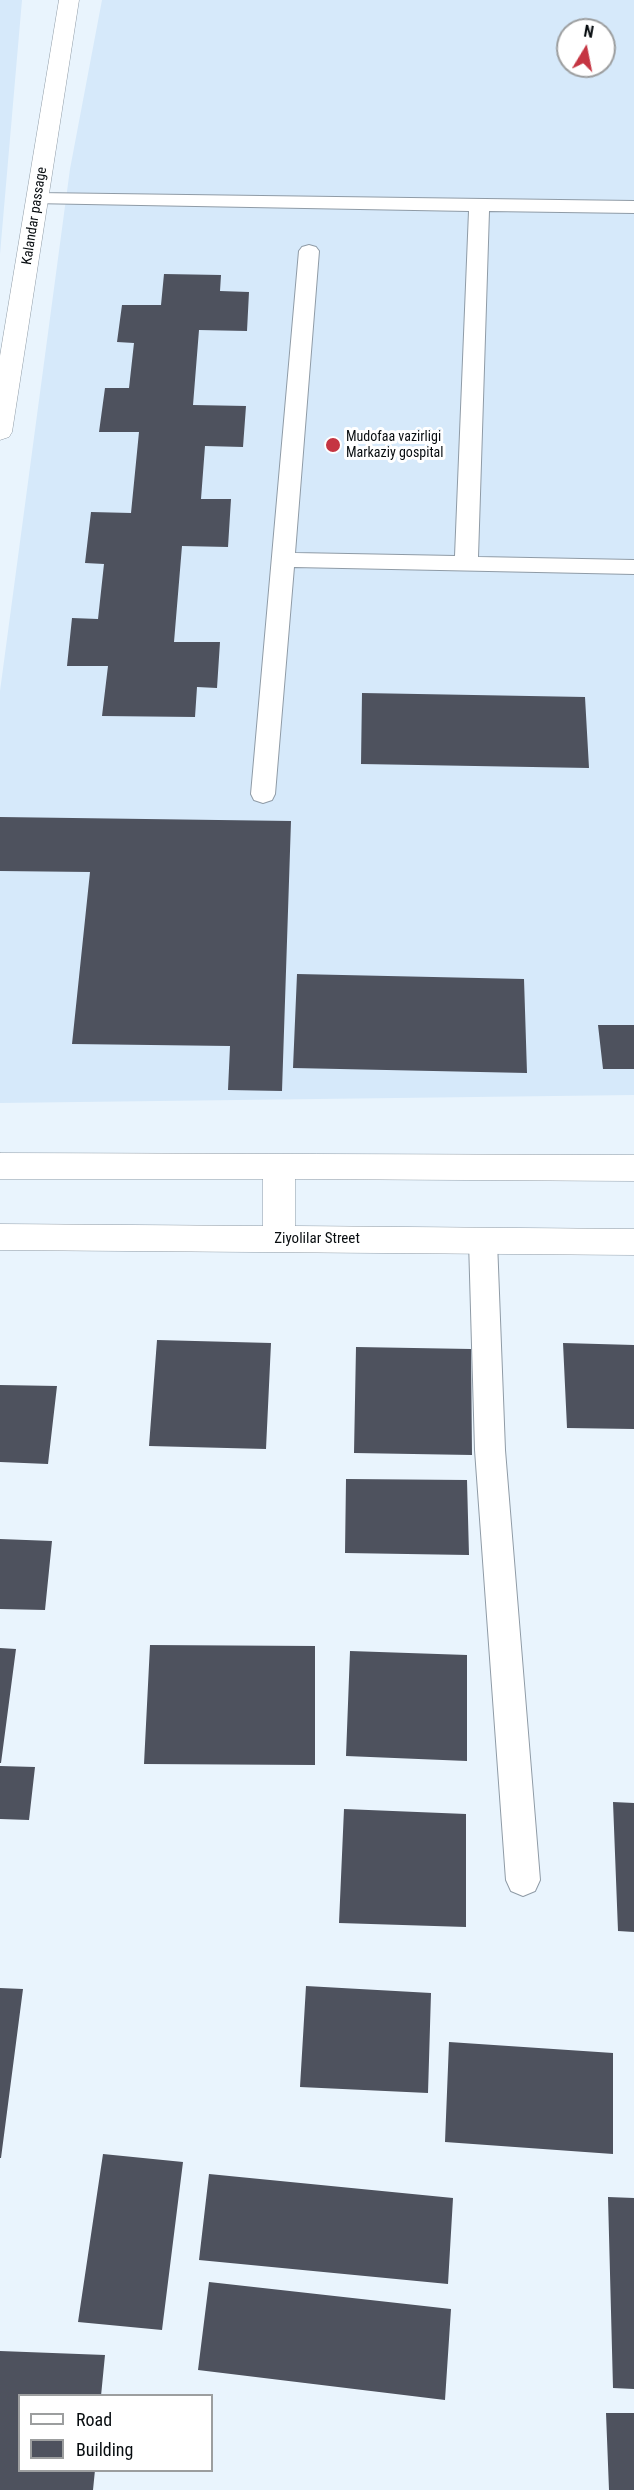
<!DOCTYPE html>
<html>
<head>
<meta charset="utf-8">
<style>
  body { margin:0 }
  #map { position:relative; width:634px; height:2490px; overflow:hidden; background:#e9f4fd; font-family:"Roboto Condensed",sans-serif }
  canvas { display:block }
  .legend { position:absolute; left:18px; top:2394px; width:195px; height:78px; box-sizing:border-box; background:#fff; border:2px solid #9c9e9f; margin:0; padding:8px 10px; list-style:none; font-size:18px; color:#080d10 }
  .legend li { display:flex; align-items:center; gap:12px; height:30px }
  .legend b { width:30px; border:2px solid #9c9e9f }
  .north { position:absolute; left:556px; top:18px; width:60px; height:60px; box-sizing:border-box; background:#fff; border:2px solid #9c9e9f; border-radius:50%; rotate:10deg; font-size:16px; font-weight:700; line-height:24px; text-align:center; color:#080d10 }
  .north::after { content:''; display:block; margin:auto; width:21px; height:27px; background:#c53542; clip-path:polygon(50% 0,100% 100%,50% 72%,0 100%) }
</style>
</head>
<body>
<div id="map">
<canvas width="634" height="2490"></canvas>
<ul class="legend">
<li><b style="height:8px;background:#fff"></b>Road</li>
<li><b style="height:16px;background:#4e525e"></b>Building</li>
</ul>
<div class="north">N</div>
</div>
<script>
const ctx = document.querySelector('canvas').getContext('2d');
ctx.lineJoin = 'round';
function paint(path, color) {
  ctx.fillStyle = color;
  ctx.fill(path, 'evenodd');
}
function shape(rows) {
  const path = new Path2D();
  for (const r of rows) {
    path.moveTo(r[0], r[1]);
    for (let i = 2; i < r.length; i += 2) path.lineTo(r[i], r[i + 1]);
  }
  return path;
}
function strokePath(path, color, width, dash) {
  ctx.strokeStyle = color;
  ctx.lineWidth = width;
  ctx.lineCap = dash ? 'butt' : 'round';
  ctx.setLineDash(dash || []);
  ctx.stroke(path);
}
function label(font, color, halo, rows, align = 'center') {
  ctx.font = font + ' "Roboto Condensed",sans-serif';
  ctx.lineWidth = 6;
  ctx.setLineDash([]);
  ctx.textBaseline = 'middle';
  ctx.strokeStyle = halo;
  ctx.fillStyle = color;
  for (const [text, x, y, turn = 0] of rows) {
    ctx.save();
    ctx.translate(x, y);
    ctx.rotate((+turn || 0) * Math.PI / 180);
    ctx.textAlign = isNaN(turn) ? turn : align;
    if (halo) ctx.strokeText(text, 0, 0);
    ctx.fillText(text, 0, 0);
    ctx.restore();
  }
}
paint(shape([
  [0,0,22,0,0,254],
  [102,0,634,0,634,1095,0,1103,0,691,70,169],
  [568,30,604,30,604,66,568,66]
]), '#d6e9fa');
paint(shape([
  [164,274,221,275,220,291,249,292,247,331,199,330,193,405,246,406,243,447,205,446,201,499,231,499,228,547,182,546,174,642,220,642,217,688,197,687,195,717,102,716,108,666,67,666,72,618,98,619,104,564,85,563,91,512,131,513,139,432,99,432,105,388,129,388,134,343,117,342,122,305,161,305],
  [362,693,585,697,589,768,361,764],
  [0,817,291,821,282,1091,228,1090,230,1046,72,1044,90,872,0,871],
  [297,974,524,979,527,1073,293,1068],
  [598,1025,634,1025,634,1069,603,1069],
  [157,1340,271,1343,266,1449,149,1446],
  [563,1343,634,1345,634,1429,567,1428],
  [356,1347,471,1349,472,1455,354,1453],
  [0,1385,57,1386,48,1464,0,1462],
  [346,1479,467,1480,469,1555,345,1553],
  [0,1539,52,1541,45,1610,0,1609],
  [150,1645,315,1646,315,1765,144,1764],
  [0,1648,16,1649,1,1763,0,1763],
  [350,1651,467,1655,467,1761,346,1756],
  [0,1766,35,1767,29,1820,0,1819],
  [613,1802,634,1803,634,1932,618,1931],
  [344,1809,466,1814,466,1927,339,1923],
  [306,1986,431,1993,428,2093,300,2087],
  [0,1988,23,1989,1,2158,0,2158],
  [449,2042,613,2053,613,2154,445,2142],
  [103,2154,183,2162,162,2330,78,2322],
  [209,2174,453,2198,448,2284,199,2260],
  [608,2197,634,2198,634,2389,613,2388],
  [209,2282,451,2309,445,2400,198,2370],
  [0,2351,105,2355,101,2396,20,2396,20,2470,95,2470,93,2490,0,2490],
  [606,2413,634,2413,634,2490,609,2490]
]), '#4e525e');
const service = shape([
  [38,193,634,201,634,213,489,211,478,557,634,560,634,574,294,567,275,794,272,800,263,803,254,800,251,794,299,251,302,247,309,245,316,247,319,251,295,553,455,556,469,211,31,203,28,199,31,195,38,193],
  [483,1230,493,1233,497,1241,505,1450,540,1880,535,1891,523,1896,511,1891,506,1880,475,1450,469,1241,473,1233,483,1230]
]);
const minor = shape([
  [59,0,79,0,12,432,9,437,0,440,0,356,59,0]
]);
const secondary = shape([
  [0,1153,634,1155,634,1181,295,1179,295,1226,634,1229,634,1255,0,1250,0,1224,263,1226,263,1179,0,1179,0,1153]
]);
strokePath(service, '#8f9ba6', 2);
strokePath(minor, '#8f9ba6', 1);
strokePath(secondary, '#8f9ba6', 1);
paint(service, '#fff');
paint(minor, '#fff');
paint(secondary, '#fff');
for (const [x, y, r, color] of [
  [333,445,8,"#c53542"]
]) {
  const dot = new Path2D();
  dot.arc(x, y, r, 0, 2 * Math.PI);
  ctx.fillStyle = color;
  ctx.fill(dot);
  strokePath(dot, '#fff', 2);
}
label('14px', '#080d10', '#fff', [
  ["Kalandar passage",35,216,-81]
]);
label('14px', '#080d10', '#fff', [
  ["Mudofaa vazirligi",346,437],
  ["Markaziy gospital",346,453]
], 'left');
label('15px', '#080d10', '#fff', [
  ["Ziyolilar Street",317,1239]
]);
</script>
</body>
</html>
